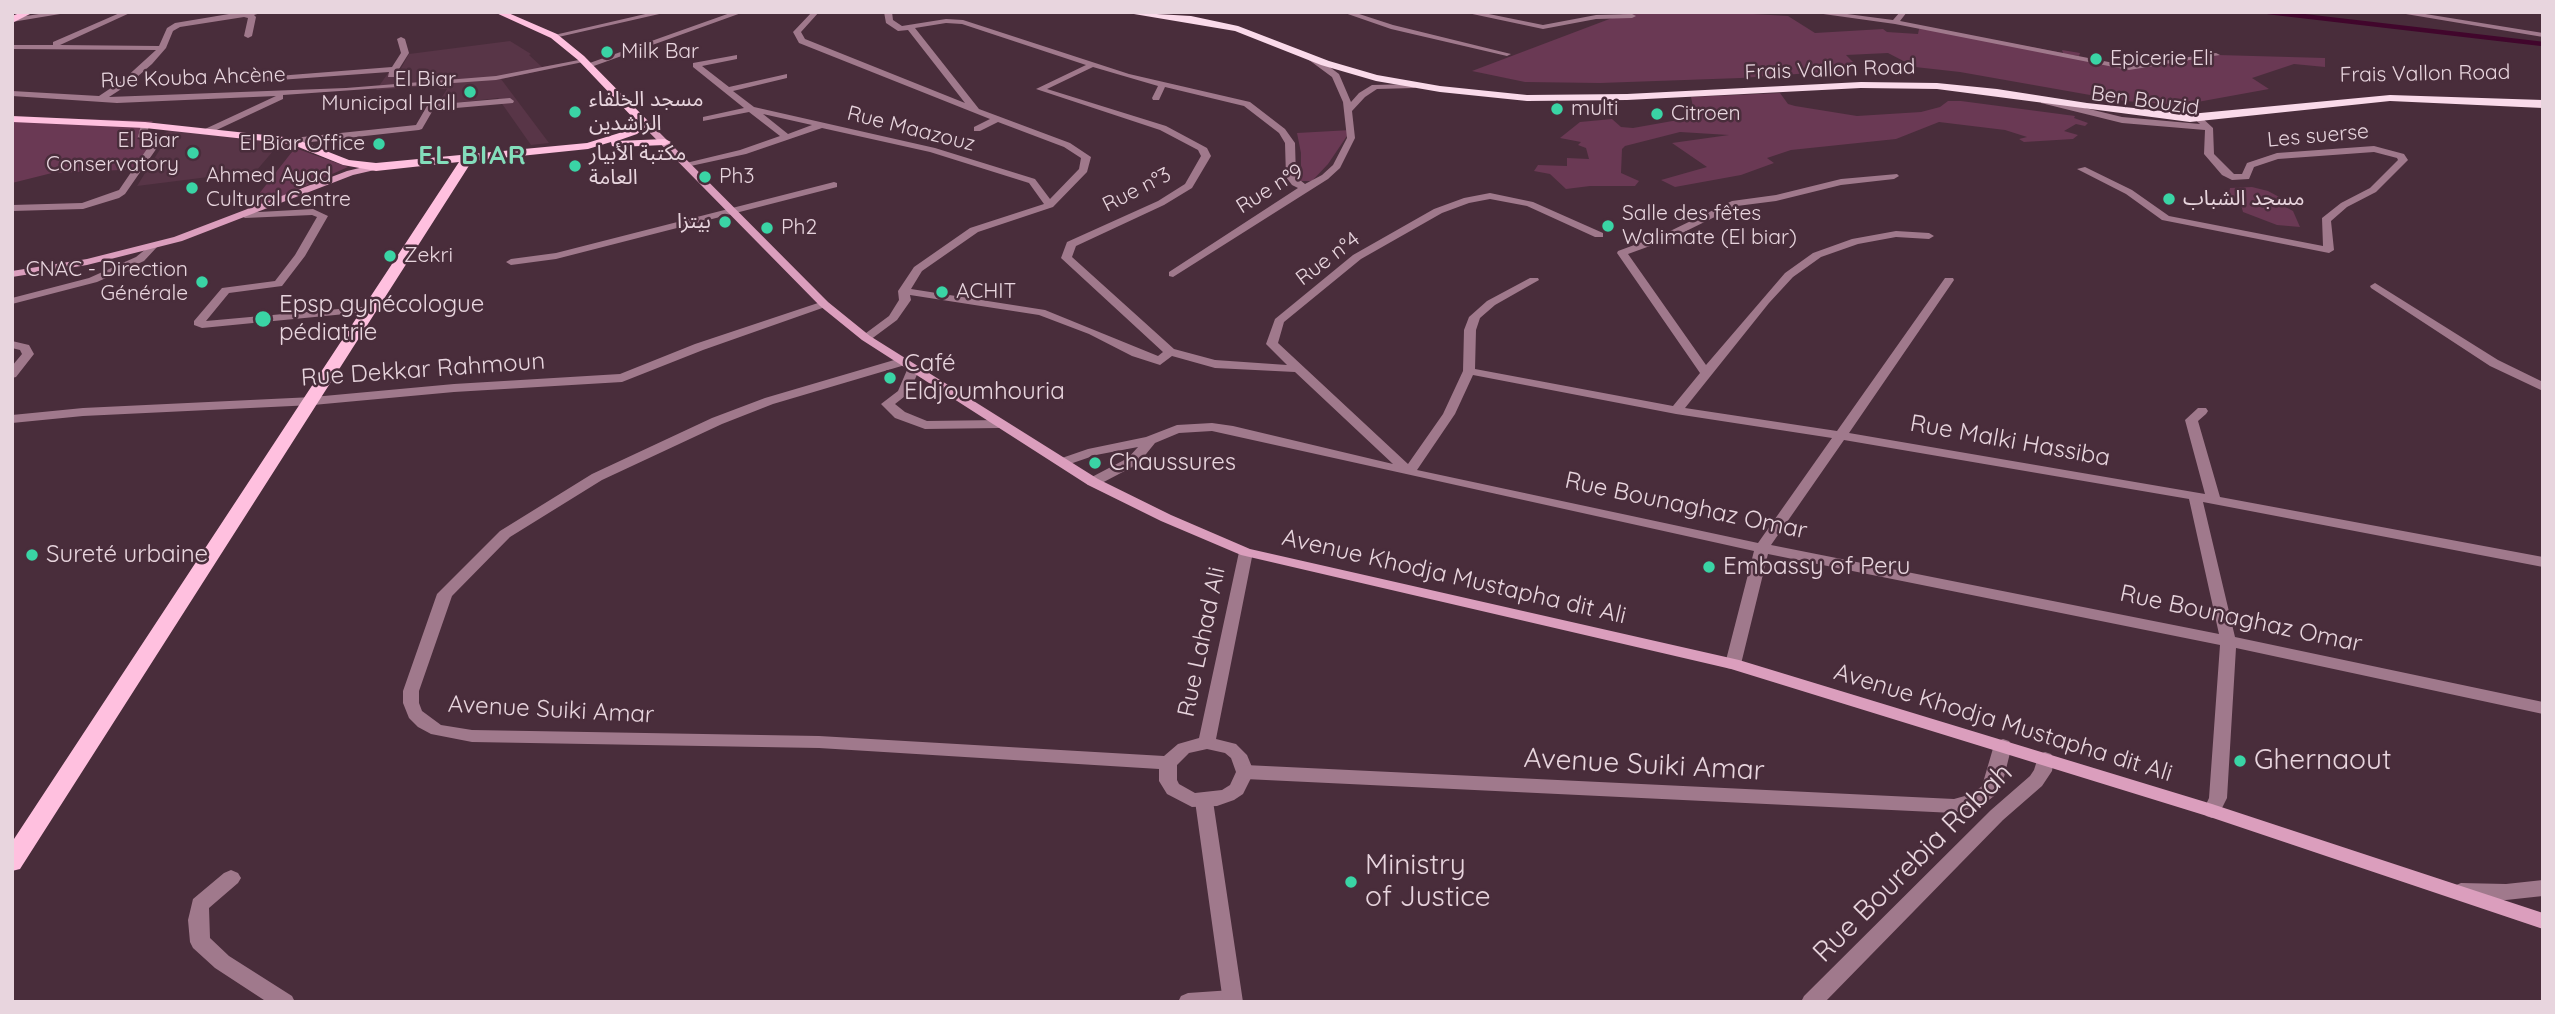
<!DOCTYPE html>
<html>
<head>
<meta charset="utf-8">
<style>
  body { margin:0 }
  #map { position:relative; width:2555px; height:1014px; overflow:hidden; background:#492d3b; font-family:Quicksand,sans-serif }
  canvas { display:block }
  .frame { position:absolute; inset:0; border:14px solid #e8d5de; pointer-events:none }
</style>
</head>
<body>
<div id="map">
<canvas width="2555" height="1014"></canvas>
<div class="frame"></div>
</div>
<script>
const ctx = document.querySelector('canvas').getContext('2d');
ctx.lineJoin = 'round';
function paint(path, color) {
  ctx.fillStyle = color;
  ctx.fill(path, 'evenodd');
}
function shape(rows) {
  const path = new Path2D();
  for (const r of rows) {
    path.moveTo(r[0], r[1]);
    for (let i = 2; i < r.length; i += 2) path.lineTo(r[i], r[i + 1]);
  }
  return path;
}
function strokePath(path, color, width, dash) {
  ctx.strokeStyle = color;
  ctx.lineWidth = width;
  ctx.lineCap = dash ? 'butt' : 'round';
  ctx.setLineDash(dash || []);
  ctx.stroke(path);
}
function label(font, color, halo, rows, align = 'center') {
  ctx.font = font + ' Quicksand,"Noto Sans Arabic",sans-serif';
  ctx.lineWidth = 5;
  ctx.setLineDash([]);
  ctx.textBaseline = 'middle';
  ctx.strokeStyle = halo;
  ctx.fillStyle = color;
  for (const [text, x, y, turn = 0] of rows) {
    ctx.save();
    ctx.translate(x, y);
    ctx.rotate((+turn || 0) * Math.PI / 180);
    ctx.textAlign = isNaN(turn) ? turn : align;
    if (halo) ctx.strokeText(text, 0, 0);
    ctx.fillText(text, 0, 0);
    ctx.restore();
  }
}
paint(shape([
  [510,41,531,54,529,55,542,67,565,63,568,65,501,79,549,143,531,145,498,98,437,105,447,89,439,89,441,85,376,90,389,72,400,70,409,54],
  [172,130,280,143,256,171,137,186,164,143,156,137]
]), '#583547');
paint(shape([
  [1628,12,1719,12,1788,16,1815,33,1883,29,1887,32,1918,34,1919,29,1940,30,2063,53,2062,50,2080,53,2079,56,2066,54,2130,68,2218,55,2325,58,2325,67,2294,64,2252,78,2269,89,2181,105,2124,101,1960,72,1915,67,1888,53,1846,55,1859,68,1839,71,1741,78,1600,83,1525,82,1472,71],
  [1780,93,1788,104,1795,106,1857,116,1921,112,1940,107,1948,101,1961,101,2075,116,2074,118,2088,123,2085,126,2076,124,2064,131,2078,135,2073,139,2024,142,2019,139,2027,137,2005,130,1939,122,1896,139,1791,150,1767,158,1774,163,1741,175,1675,187,1661,180,1707,167,1672,143,1729,135,1680,132,1625,146,1622,149,1621,173,1639,181,1635,186,1590,186,1566,189,1550,174,1534,171,1538,165,1567,166,1567,158,1589,159,1586,148,1578,145,1581,142,1560,138,1580,122,1612,119,1621,127,1633,128,1695,117,1691,97],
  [12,117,153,121,137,139,156,142,143,169,52,173,12,183],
  [1351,130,1328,164,1312,181,1301,181,1301,153,1297,133],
  [295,148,348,167,244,213],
  [2252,187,2268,191,2281,198,2280,204,2293,211,2300,227,2277,225,2243,212,2241,205,2229,194,2230,188]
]), '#6a3954');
strokePath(shape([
  [2268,12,2543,44]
]), '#41062c', 4.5);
paint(shape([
  [52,12,72,12,12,22,13,18,52,12],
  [122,12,132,12,60,45,159,46,167,28,175,23,241,12,264,12,254,15,256,17,252,36,248,38,244,36,248,18,244,17,180,27,173,31,166,48,152,64,129,84,109,97,346,88,496,76,584,59,588,61,496,80,283,95,283,99,208,134,205,133,205,129,276,96,117,103,12,96,12,91,99,96,123,80,156,50,12,49,12,45,53,45,53,42,122,12],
  [654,12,668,12,554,38,550,36,654,12],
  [812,12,819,12,801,32,805,39,965,103,908,30,898,31,886,23,884,12,892,12,893,20,902,26,946,19,963,20,1129,74,1250,102,1285,129,1295,143,1296,177,1305,184,1322,175,1333,165,1347,138,1343,102,1332,77,1309,60,1309,56,1315,56,1339,74,1351,102,1359,93,1372,85,1417,84,1418,86,1414,88,1377,89,1365,97,1352,111,1355,138,1340,168,1328,179,1173,277,1169,276,1169,272,1298,188,1292,185,1286,177,1285,143,1279,133,1244,106,1165,87,1159,100,1153,100,1152,98,1158,86,1093,67,1047,89,1166,126,1207,148,1211,156,1192,188,1164,205,1076,246,1072,257,1174,349,1215,360,1287,365,1266,344,1275,319,1353,255,1434,209,1464,198,1490,193,1533,202,1603,233,1603,237,1595,237,1527,206,1490,199,1469,203,1442,213,1361,259,1284,322,1278,343,1408,464,1443,414,1463,371,1464,330,1469,317,1487,301,1530,278,1538,278,1539,280,1495,305,1480,318,1476,330,1475,369,1673,406,1700,373,1617,253,1618,251,1664,234,1732,201,1776,195,1841,179,1897,174,1899,176,1894,179,1841,185,1776,201,1737,206,1672,238,1628,254,1706,365,1785,273,1813,253,1852,239,1896,231,1929,233,1934,236,1929,239,1896,237,1858,244,1821,257,1793,277,1769,303,1685,408,1837,431,1945,278,1953,278,1954,280,1849,433,2205,494,2185,420,2198,408,2206,408,2208,411,2206,414,2198,421,2220,497,2543,557,2543,567,2203,502,2235,637,2543,702,2543,714,2236,648,2227,798,2218,816,2212,818,2206,816,2203,811,2209,798,2220,645,1768,554,1741,664,1739,668,1733,669,1727,668,1725,664,1754,551,1212,431,1179,433,1155,443,1138,464,1098,485,1088,485,1086,482,1088,479,1128,458,1138,447,1096,455,1064,466,1059,465,1057,462,1059,459,1088,449,1146,437,1177,425,1212,423,1233,426,1393,464,1295,372,1215,368,1172,356,1160,365,1132,356,1089,334,1039,315,910,295,911,300,897,320,870,340,862,340,862,336,889,316,899,300,898,291,914,267,970,228,1044,204,1029,183,930,152,822,128,746,154,686,167,686,163,740,150,780,136,749,112,703,121,703,117,744,108,693,67,693,63,737,55,737,59,702,66,729,87,787,74,787,78,733,91,754,107,935,148,1035,179,1050,199,1079,169,1081,158,1064,147,998,122,980,131,974,131,974,127,990,119,799,43,793,32,812,12],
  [946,23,962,24,1086,65,1036,89,1160,130,1198,150,1201,156,1185,184,1158,201,1067,242,1061,258,1163,352,1158,356,1045,310,911,289,922,271,978,232,1053,207,1087,172,1091,157,1070,143,979,109,915,28,946,23],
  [763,114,812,125,788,134,763,114],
  [1473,375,1676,414,1832,438,1758,543,1417,470,1455,414,1473,375],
  [1844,440,2189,499,2219,634,1771,545,1844,440],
  [1342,12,1353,12,1393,25,1511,54,1507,56,1391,29,1342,12],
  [1463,12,1479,12,1543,25,1596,15,1632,14,1636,16,1632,18,1596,19,1543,29,1463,12],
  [1809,12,1832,12,1893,20,1900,12,1907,12,1900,21,2129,66,2216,53,2220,55,2129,70,1895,24,1809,12],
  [2394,12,2413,12,2543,33,2543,37,2394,12],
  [401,37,405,39,409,53,394,77,388,77,389,72,252,82,248,80,252,78,392,67,401,53,397,39,401,37],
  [510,98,514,101,513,103,433,110,422,129,419,130,293,144,288,141,293,138,416,125,427,106,430,105,510,98],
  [2044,98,2122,117,2200,124,2192,117,2199,115,2213,128,2214,154,2234,174,2242,174,2247,163,2277,153,2374,146,2404,154,2408,160,2376,192,2347,207,2331,221,2334,250,2329,253,2162,220,2126,194,2077,169,2085,167,2132,190,2169,216,2323,246,2322,218,2341,203,2370,188,2398,160,2397,158,2374,152,2278,159,2254,167,2249,179,2232,180,2222,175,2204,154,2205,130,2122,123,2041,103,2041,99,2044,98],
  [145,122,149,125,147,136,161,142,125,194,119,198,83,209,12,211,12,205,82,203,119,190,151,143,138,137,141,125,145,122],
  [834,182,837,183,837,187,556,259,511,265,506,262,511,259,556,253,834,182],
  [313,209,328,216,305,256,282,286,229,293,206,321,372,306,378,309,376,311,202,328,194,325,194,321,222,288,275,281,295,255,317,217,312,215,245,218,240,215,241,213,313,209],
  [152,244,157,247,144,261,97,282,12,304,12,298,89,278,136,257,152,244],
  [2375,283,2498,360,2543,382,2543,391,2490,366,2371,288,2370,286,2375,283],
  [824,301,828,302,828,306,703,350,622,382,454,392,313,405,83,416,12,423,12,415,83,408,313,397,454,384,620,374,695,344,824,301],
  [12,341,29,345,34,354,16,377,12,378,12,366,22,354,20,350,12,348,12,341],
  [901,358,905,359,907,362,905,365,773,404,722,424,602,480,510,537,452,596,419,691,419,703,422,711,441,725,472,730,819,736,1164,756,1178,744,1199,738,1239,552,1246,548,1253,552,1216,739,1236,744,1247,755,1254,772,1243,794,1234,800,1217,806,1192,807,1167,794,1159,781,1159,769,819,748,472,742,431,734,418,727,409,718,403,703,403,691,437,594,500,531,592,474,712,418,765,398,901,358],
  [1207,749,1225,753,1231,758,1236,772,1230,785,1222,790,1195,793,1179,784,1177,780,1177,765,1189,753,1207,749],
  [913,366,919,370,909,393,895,404,905,412,927,421,999,420,1005,424,999,428,925,429,895,418,881,404,898,391,907,370,913,366],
  [231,870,238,873,241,878,238,883,209,908,210,938,229,956,292,996,295,1002,267,1002,215,968,193,948,190,942,188,920,193,899,224,873,231,870],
  [2543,880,2543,896,2506,900,2461,899,2454,896,2451,891,2454,886,2461,883,2506,884,2543,880],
  [1232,990,1239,993,1242,999,1241,1002,1178,1002,1181,996,1188,993,1232,990]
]), '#a0798c');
paint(shape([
  [733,12,744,12,591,67,584,65,733,12],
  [2003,739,2009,741,2012,745,2003,781,1994,796,1984,804,1954,813,1245,779,1239,777,1236,772,1239,767,1245,765,1954,799,1972,794,1982,786,1994,745,1997,741,2003,739],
  [2045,752,2051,754,2054,758,2052,771,2042,786,2003,820,1825,1002,1801,1002,1804,996,1991,810,2030,776,2034,770,2039,754,2045,752],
  [1204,794,1210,796,1213,801,1243,1002,1223,1002,1195,801,1198,796,1204,794]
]), '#a0798c');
paint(shape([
  [642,121,648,121,828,302,870,336,1098,479,1171,515,1250,549,1739,660,2212,804,2543,913,2543,929,2207,816,1731,669,1241,555,1161,521,1088,485,862,340,820,306,642,125,642,121],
  [376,164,381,167,379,169,353,175,182,241,87,265,12,277,12,271,87,259,174,237,347,171,376,164]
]), '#db9ebd');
paint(shape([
  [22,12,34,12,12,23,12,16,22,12],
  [494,12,506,12,557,34,584,56,650,123,637,134,617,141,665,139,671,142,665,145,616,147,612,146,611,142,588,149,472,161,20,869,12,871,12,842,459,162,376,171,343,165,291,144,145,128,12,122,12,116,145,122,293,138,349,160,376,163,587,143,629,130,638,123,578,60,551,38,494,12]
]), '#ffc0df');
paint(shape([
  [1122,12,1191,16,1238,26,1329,61,1377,75,1440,86,1527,95,1627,94,1861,82,1937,83,1997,89,2087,103,2190,114,2390,95,2543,100,2543,108,2390,101,2190,122,1937,89,1861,88,1627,100,1527,101,1440,92,1376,81,1321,65,1235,31,1122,12]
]), '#fadaea');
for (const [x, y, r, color] of [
  [607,52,7,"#3ad4a5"],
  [2096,59,7,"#3ad4a5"],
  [470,92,7,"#3ad4a5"],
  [1557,109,7,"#3ad4a5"],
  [575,112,7,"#3ad4a5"],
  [1657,114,7,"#3ad4a5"],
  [379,144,7,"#3ad4a5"],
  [193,153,7,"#3ad4a5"],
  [575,166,7,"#3ad4a5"],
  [705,177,7,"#3ad4a5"],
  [192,188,7,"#3ad4a5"],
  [2169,199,7,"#3ad4a5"],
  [725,222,7,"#3ad4a5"],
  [1608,226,7,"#3ad4a5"],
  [767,228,7,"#3ad4a5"],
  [390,256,7,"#3ad4a5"],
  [202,282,7,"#3ad4a5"],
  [942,292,7,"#3ad4a5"],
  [263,319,9,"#3ad4a5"],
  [890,378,7,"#3ad4a5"],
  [1095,463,7,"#3ad4a5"],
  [32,555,7,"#3ad4a5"],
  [1709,567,7,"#3ad4a5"],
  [2240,761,7,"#3ad4a5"],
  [1351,882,7,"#3ad4a5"]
]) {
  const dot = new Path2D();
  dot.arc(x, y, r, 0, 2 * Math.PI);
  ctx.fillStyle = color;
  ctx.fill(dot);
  strokePath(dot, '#492d3b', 2.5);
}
label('21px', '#e8d5de', '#492d3b', [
  ["Milk Bar",621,52],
  ["Epicerie Eli",2110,59],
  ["El Biar",456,80,"right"],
  ["Municipal Hall",456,104,"right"],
  ["مسجد الخلفاء",589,100],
  ["الراشدين",589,124],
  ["multi",1571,109],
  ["Citroen",1671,114],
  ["El Biar",179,141,"right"],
  ["Conservatory",179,165,"right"],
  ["El Biar Office",365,144,"right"],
  ["مكتبة الأبيار",589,154],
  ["العامة",589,178],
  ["Ahmed Ayad",206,176],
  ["Cultural Centre",206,200],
  ["Ph3",719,177],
  ["مسجد الشباب",2183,199],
  ["Salle des fêtes",1622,214],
  ["Walimate (El biar)",1622,238],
  ["بيتزا",711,222,"right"],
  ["Ph2",781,228],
  ["Zekri",404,256],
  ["CNAC - Direction",188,270,"right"],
  ["Générale",188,294,"right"],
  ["ACHIT",956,292]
], 'left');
label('21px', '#e8d5de', '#492d3b', [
  ["Frais Vallon Road",1830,70,-2],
  ["Frais Vallon Road",2425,74,-1],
  ["Rue Kouba Ahcène",193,78,-2],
  ["Ben Bouzid",2145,101,8],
  ["Rue Maazouz",911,129,14],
  ["Les suerse",2318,136,-5],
  ["Rue n°9",1270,189,-32],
  ["Rue n°3",1137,190,-27],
  ["Rue n°4",1328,259,-37]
]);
label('24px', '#e8d5de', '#492d3b', [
  ["Epsp gynécologue",279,305],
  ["pédiatrie",279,333],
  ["Café",904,364],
  ["Eldjoumhouria",904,392],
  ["Chaussures",1109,463],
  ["Sureté urbaine",46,555],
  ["Embassy of Peru",1723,567]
], 'left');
label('24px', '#e8d5de', '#492d3b', [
  ["Rue Dekkar Rahmoun",423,370,-4],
  ["Rue Malki Hassiba",2010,441,10],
  ["Rue Bounaghaz Omar",1686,506,12],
  ["Avenue Khodja Mustapha dit Ali",1454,577,13],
  ["Rue Bounaghaz Omar",2241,619,12],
  ["Rue Lahad Ali",1202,642,-78],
  ["Avenue Suiki Amar",551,710,3],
  ["Avenue Khodja Mustapha dit Ali",2003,723,17]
]);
ctx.letterSpacing = '2px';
label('bold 26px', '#83ddbb', '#492d3b', [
  ["EL BIAR",473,156]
]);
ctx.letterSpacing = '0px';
label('28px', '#e8d5de', '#492d3b', [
  ["Ghernaout",2254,761],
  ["Ministry",1365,866],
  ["of Justice",1365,898]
], 'left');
label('28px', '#e8d5de', '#492d3b', [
  ["Avenue Suiki Amar",1644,765,3],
  ["Rue Bourebia Rabah",1913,863,-45]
]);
</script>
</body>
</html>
